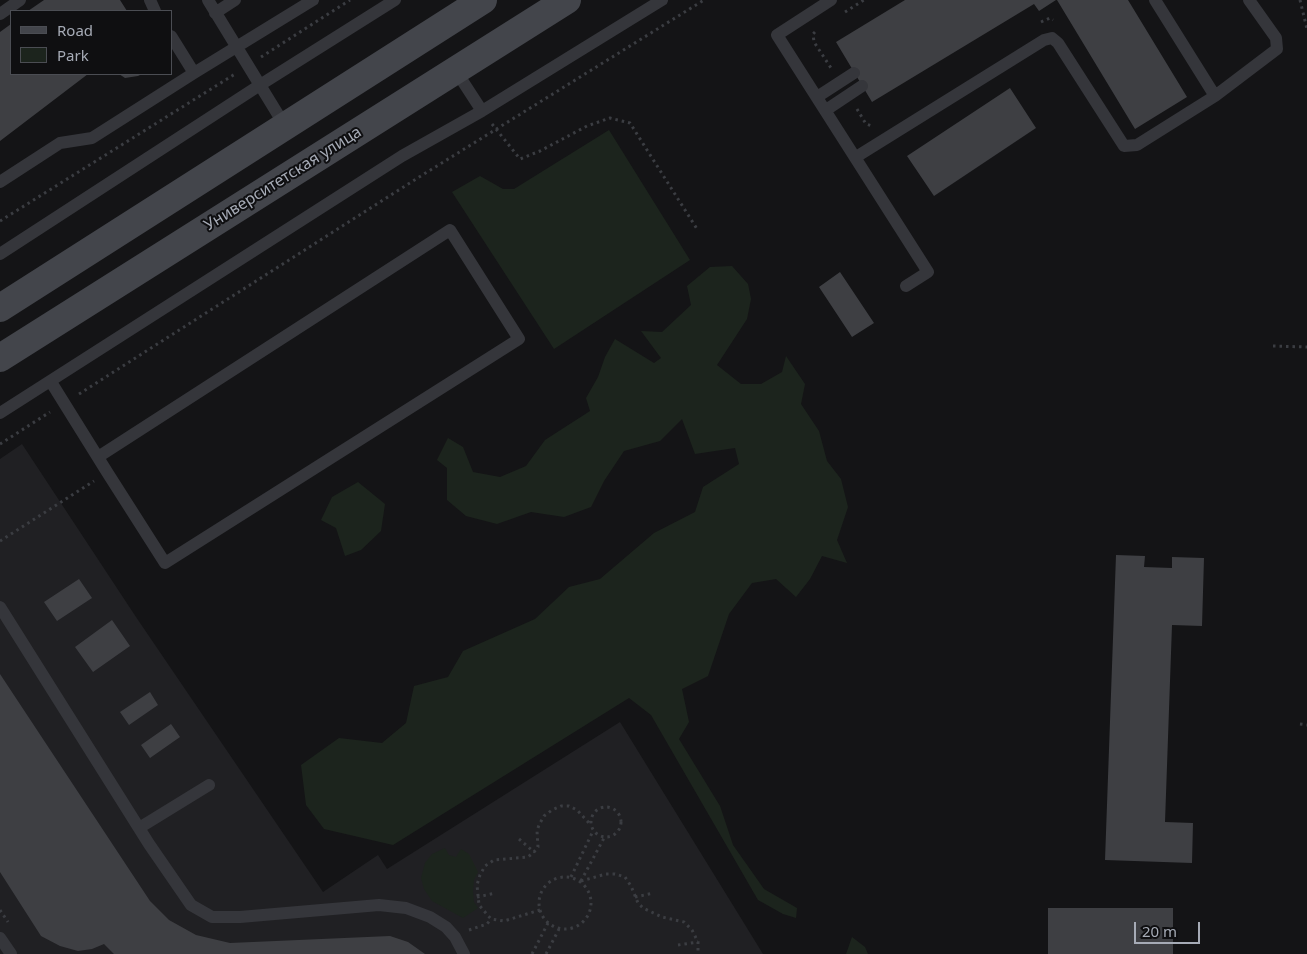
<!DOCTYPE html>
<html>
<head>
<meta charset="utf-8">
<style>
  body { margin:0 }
  #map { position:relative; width:1307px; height:954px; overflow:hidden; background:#141416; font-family:"Noto Sans",sans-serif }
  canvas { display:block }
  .legend { position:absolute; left:10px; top:10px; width:162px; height:65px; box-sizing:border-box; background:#0f0f11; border:1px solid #4b4d53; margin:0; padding:6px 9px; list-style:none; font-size:15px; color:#a6abb6 }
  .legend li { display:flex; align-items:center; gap:10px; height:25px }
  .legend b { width:25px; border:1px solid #4b4d53 }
  .scale { position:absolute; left:1134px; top:922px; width:66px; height:22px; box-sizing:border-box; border:2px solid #a6abb6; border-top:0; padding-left:6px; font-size:15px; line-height:18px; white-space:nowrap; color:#a6abb6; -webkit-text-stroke:4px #0f0f11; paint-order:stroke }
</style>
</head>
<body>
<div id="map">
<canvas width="1307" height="954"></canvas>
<ul class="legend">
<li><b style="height:6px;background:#43454b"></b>Road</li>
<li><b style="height:14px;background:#1c241d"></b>Park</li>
</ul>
<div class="scale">20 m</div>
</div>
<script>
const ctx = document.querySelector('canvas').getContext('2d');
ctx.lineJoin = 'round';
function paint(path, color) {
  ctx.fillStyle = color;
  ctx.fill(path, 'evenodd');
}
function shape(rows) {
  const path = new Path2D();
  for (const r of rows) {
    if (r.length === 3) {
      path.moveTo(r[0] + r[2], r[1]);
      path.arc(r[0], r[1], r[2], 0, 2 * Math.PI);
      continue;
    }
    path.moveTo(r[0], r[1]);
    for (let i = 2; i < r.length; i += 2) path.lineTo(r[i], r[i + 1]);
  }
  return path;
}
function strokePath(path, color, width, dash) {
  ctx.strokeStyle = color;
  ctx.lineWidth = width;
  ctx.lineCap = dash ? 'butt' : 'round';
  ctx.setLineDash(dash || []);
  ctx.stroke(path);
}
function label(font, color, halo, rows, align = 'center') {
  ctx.font = font + ' "Noto Sans",sans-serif';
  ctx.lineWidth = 4;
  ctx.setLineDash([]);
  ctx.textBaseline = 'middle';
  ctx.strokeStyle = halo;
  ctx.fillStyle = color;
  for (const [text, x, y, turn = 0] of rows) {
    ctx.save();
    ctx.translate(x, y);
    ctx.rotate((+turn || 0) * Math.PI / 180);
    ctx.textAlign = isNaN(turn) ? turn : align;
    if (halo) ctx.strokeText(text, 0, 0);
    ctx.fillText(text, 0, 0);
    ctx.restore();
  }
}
paint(shape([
  [22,444,136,617,323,892,378,855,387,869,620,722,763,954,0,954,0,459]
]), '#202023');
paint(shape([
  [609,130,690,260,554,349,452,192,480,176,503,189,514,189],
  [732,266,748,284,751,299,747,319,717,365,741,384,761,384,782,372,786,356,805,384,801,404,819,431,827,461,841,479,848,507,837,540,847,563,822,556,810,579,796,597,776,579,752,583,729,614,708,676,682,689,689,722,679,739,720,806,733,845,764,889,797,908,796,918,783,914,758,900,651,715,629,698,393,845,324,829,306,805,301,765,339,738,382,743,406,723,414,686,448,677,463,651,535,619,569,587,600,579,654,533,695,512,703,487,739,464,735,448,695,454,682,419,660,441,624,451,604,481,591,507,564,517,531,512,497,524,466,516,447,500,447,468,437,460,448,438,463,447,473,472,500,477,526,466,545,440,590,411,586,398,598,377,605,357,615,339,654,363,661,358,641,331,662,332,691,305,687,286,710,267],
  [358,482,385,504,381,531,361,550,345,556,336,528,321,520,332,497],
  [445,848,449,855,456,857,461,849,469,854,478,872,474,880,473,891,474,902,478,908,463,918,432,901,424,889,421,878,425,863,432,854],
  [852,937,865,947,868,954,846,954]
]), '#1c241d');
paint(shape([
  [44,0,120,0,127,11,28,11],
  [905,0,1056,0,1039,11,1034,4,872,102,836,42],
  [1057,0,1128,0,1187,97,1135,129],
  [11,24,11,74,88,74,0,141,0,32],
  [119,74,142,74,138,76,125,78],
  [1010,88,1036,128,934,196,907,156],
  [840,272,874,323,852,337,819,287],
  [1116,555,1145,556,1144,567,1172,568,1172,557,1204,558,1202,626,1172,625,1165,822,1193,823,1192,863,1105,860],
  [79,579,92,598,57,621,44,602],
  [112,620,130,646,93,672,75,647],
  [0,674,150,901,169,920,196,935,230,943,390,936,408,942,425,954,114,954,104,944,92,949,78,951,60,946,41,936,0,872],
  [150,692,158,705,129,725,120,712],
  [171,724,180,737,150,758,141,745],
  [1048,908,1173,908,1173,954,1048,954]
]), '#3e3f43');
strokePath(shape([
  [1300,0,1307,29],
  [845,12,864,0],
  [1041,22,1050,18,1053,20],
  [815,32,813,34,814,42,831,68],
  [261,57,350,0],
  [857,109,866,124,872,126],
  [492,124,520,159,540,151,587,126,610,118,630,123,697,229],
  [0,221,235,74],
  [1273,346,1307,347],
  [79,394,416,179,704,0],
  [0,444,50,412],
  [0,541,94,481],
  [1300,724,1307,725],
  [606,822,15],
  [519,839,534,852],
  [565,903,26],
  [571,877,593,831],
  [581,881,606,874,615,874,625,877,631,886,638,903,643,908,662,917,684,922,692,930,698,942,698,954],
  [581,881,604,838],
  [477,897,496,893],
  [635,897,654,893],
  [0,910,8,922],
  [540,910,504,921,491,919,479,905,477,885,480,875,485,866,494,860,528,857,534,852,538,847,537,831,539,825,544,816,552,810,561,806,569,806,577,810,590,824],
  [469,930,487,924,491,919],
  [678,945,698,942],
  [532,954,548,923],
  [546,954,559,929]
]), '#3b3d42', 3, [2.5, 4]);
strokePath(shape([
  [150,0,155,11],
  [208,0,285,126],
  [831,0,777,35,928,272,906,286],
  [1155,0,1215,96],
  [215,13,235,0],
  [0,14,20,0],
  [171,36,194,73],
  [456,71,482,111],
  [817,97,854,73],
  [826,110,862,86],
  [856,157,1044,40,1052,38,1058,43,1124,146,1137,145,1215,96,1277,49,1276,38,1249,0],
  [0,182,60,143,92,138,194,73,313,0],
  [0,254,260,85,395,0],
  [51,382,107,472,165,563,519,339,450,230,98,457],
  [0,413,402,156,482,111,662,0],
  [0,607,149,844,191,905,212,917,240,917,379,905,406,908,430,917,446,927,455,937,464,954],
  [139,828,209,785],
  [0,938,11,954]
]), '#35363b', 12);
strokePath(shape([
  [0,308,483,0],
  [0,358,567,0]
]), '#43454b', 28);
label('16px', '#a6abb6', '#0f0f11', [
  ["Университетская улица",283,179,-32]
]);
</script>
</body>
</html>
